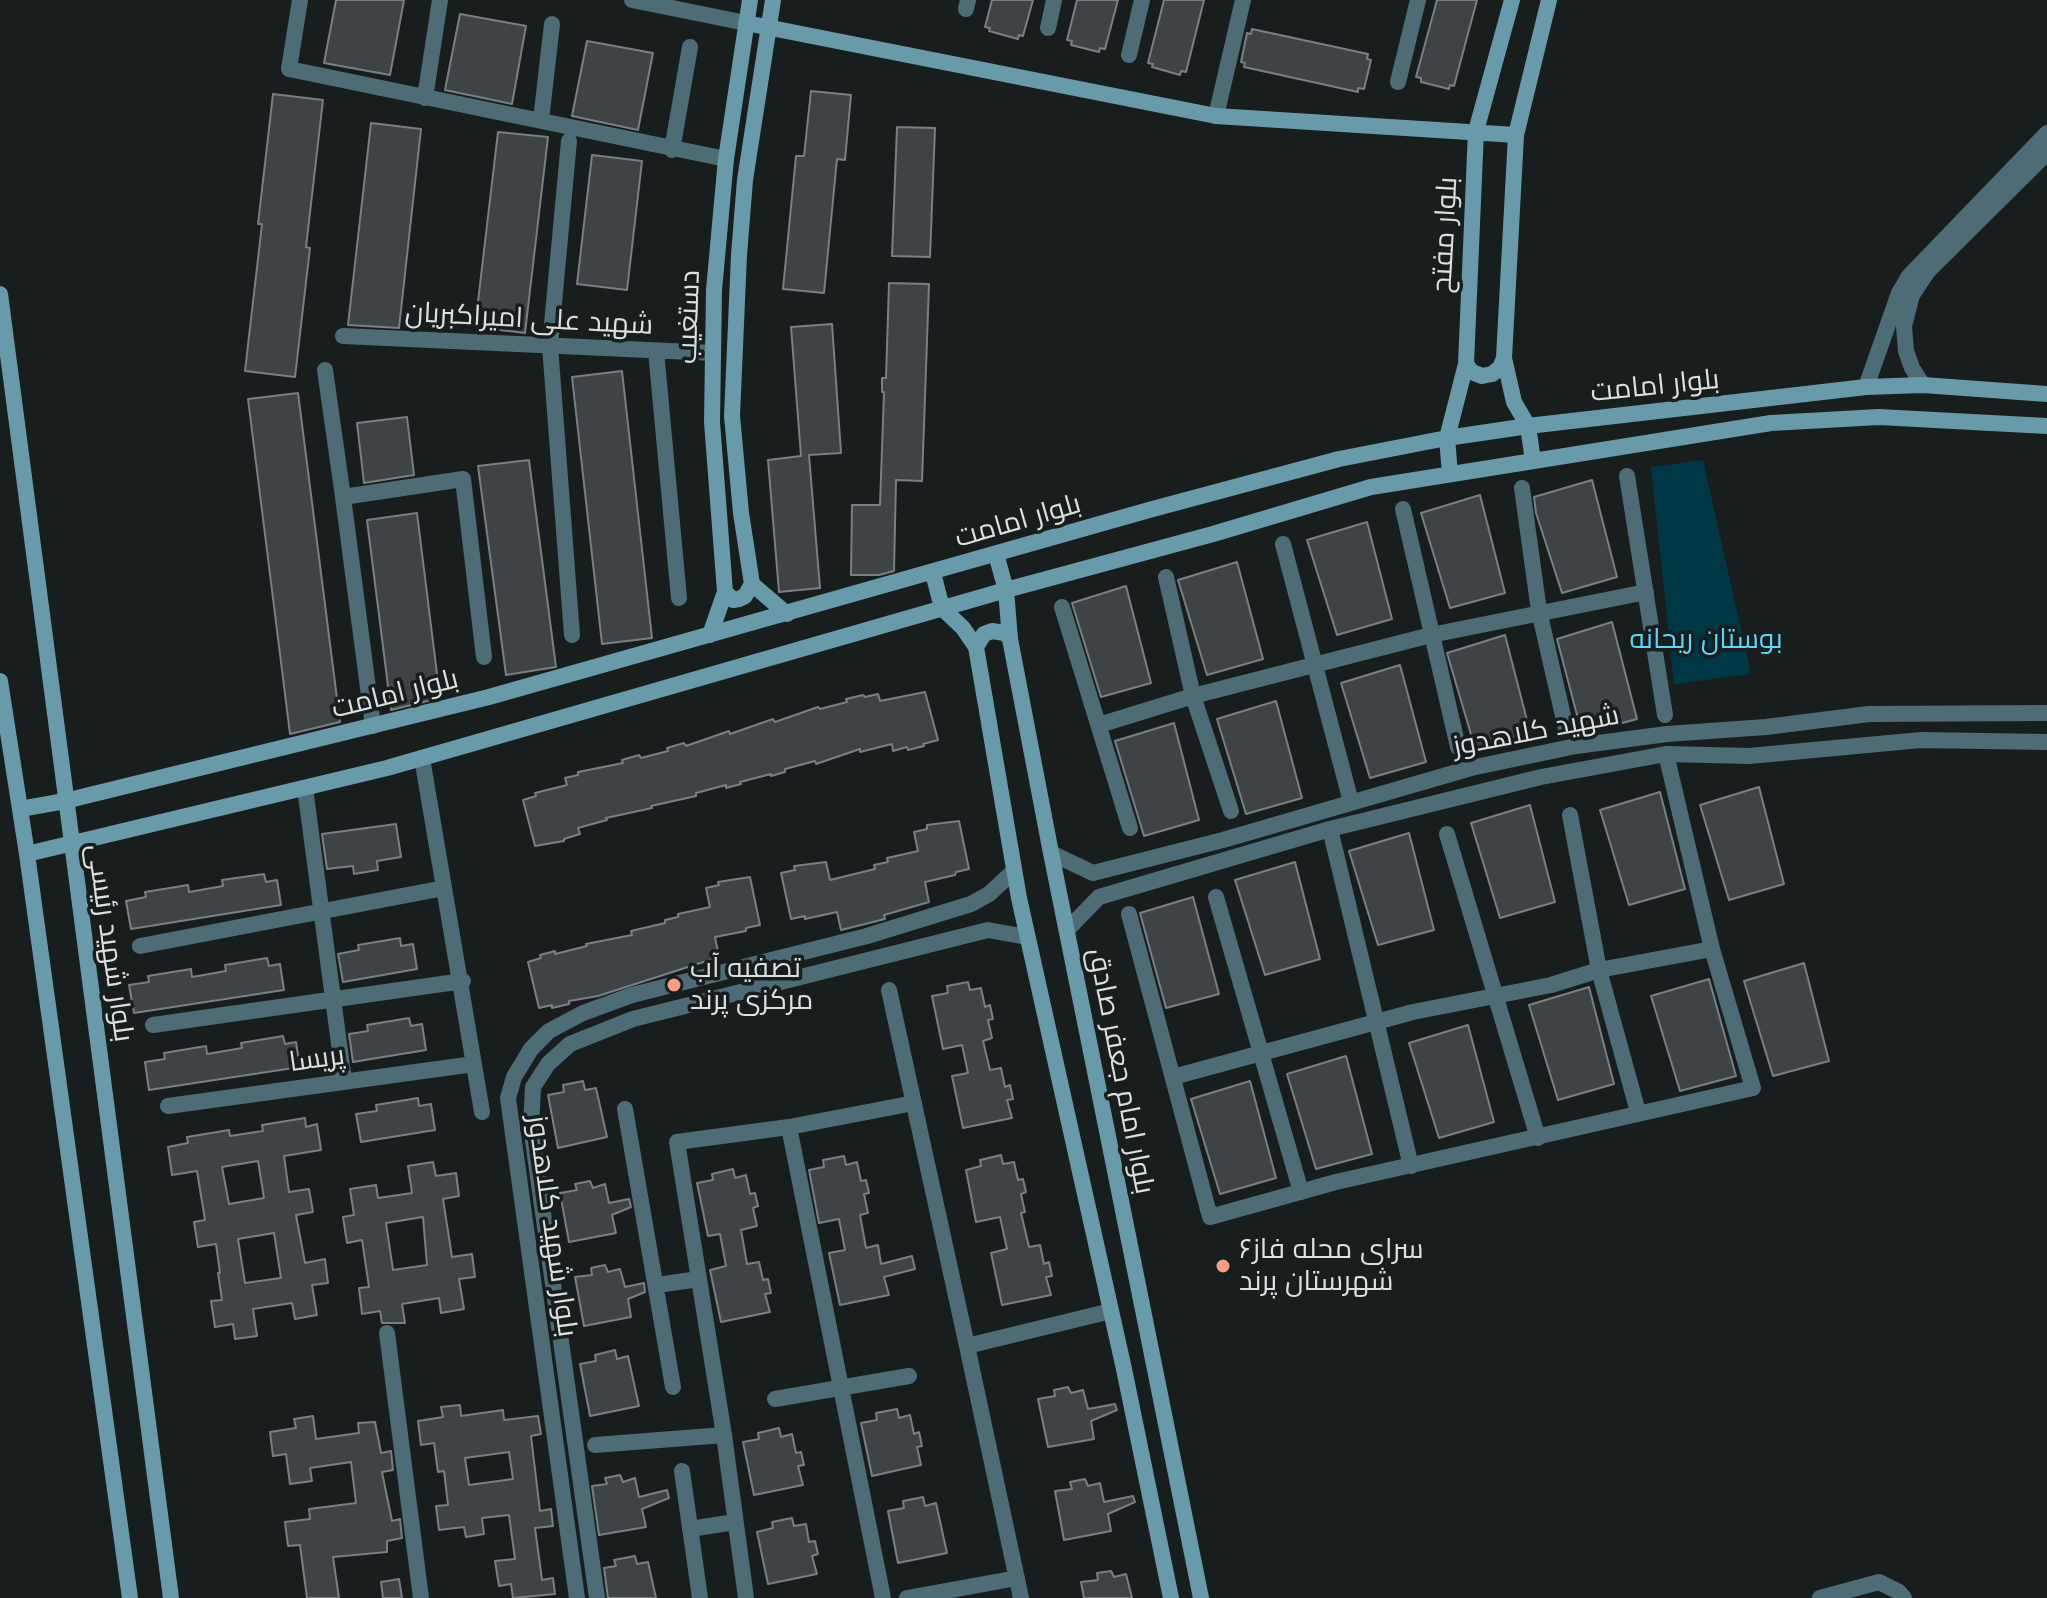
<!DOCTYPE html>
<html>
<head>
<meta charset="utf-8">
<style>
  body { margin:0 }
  canvas { display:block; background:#181d1e }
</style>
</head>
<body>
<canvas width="2047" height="1598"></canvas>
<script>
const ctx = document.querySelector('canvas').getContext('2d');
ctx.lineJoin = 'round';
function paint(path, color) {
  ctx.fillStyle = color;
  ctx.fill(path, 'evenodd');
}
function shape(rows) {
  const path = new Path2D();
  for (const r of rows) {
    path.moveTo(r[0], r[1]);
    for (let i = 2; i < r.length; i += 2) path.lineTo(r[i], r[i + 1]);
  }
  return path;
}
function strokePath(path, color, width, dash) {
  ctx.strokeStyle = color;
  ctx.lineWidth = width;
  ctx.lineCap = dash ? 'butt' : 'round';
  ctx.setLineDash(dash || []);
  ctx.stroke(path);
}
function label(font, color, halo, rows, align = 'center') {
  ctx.font = font + ' Quicksand,Cairo,sans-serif';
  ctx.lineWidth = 7;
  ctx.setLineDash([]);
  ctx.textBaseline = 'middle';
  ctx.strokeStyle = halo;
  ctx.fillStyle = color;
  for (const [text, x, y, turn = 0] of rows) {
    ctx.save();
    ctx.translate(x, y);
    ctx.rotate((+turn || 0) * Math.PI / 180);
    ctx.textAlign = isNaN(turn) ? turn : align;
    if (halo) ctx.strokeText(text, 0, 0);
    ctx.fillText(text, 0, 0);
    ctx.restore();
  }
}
paint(shape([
  [1703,460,1751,674,1674,684,1651,467]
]), '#003745');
const building = shape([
  [336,0,404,0,390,75,324,63,336,0],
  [992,0,1033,0,1023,36,1019,35,1018,39,989,31,990,28,985,27,992,0],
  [1077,0,1118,0,1105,49,1100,48,1099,52,1071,45,1072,41,1067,40,1077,0],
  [1164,0,1204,0,1186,72,1181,71,1180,75,1152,67,1153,64,1148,63,1164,0],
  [1437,0,1477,0,1454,86,1450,85,1449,89,1421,82,1421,78,1416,77,1437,0],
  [460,14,526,26,512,104,445,90,460,14],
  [1252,29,1368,54,1367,59,1371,60,1364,89,1358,88,1358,92,1244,67,1245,63,1241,62,1247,33,1251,34,1252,29],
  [587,41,653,53,638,130,572,116,587,41],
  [811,91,851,95,845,160,837,159,824,293,783,289,796,156,804,156,811,91],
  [273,94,323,100,306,247,310,248,295,377,245,371,262,224,258,224,273,94],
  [371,123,421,129,399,328,348,325,371,123],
  [897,127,935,128,930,257,892,256,897,127],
  [498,132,548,137,525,333,475,327,498,132],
  [592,155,642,161,627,290,577,284,592,155],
  [889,283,929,284,922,481,896,480,894,571,879,575,851,575,852,505,880,505,884,392,882,392,882,378,886,378,889,283],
  [832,324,841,453,809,455,820,588,779,592,768,460,801,456,791,327,832,324],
  [622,371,652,638,602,644,572,377,622,371],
  [298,393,340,722,290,734,248,399,298,393],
  [407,417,414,475,364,483,357,423,407,417],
  [529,460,556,667,506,675,478,466,529,460],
  [1592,480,1617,577,1562,593,1536,513,1534,497,1592,480],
  [1480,495,1505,593,1450,608,1421,513,1480,495],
  [417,513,440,698,391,710,367,520,417,513],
  [1367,522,1392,619,1337,635,1307,540,1367,522],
  [1237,562,1263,659,1207,675,1178,580,1237,562],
  [1126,586,1151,683,1101,697,1072,603,1126,586],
  [1612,622,1637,719,1582,734,1557,639,1612,622],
  [1505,635,1530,732,1475,748,1447,653,1505,635],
  [1400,665,1426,762,1370,778,1341,683,1400,665],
  [925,692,938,740,923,744,924,746,908,750,907,747,893,751,892,744,860,752,860,749,816,764,815,761,785,769,785,772,771,776,771,774,740,782,741,784,726,788,726,785,696,793,696,796,651,806,652,808,606,818,607,820,578,828,580,834,564,839,564,841,535,846,523,800,536,796,535,793,567,785,565,778,578,775,578,772,623,763,622,760,639,755,641,758,668,751,667,748,684,743,686,746,729,731,730,734,773,719,775,722,818,707,820,709,847,702,846,699,863,695,865,697,878,694,880,701,925,692],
  [1276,701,1302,798,1246,814,1217,719,1276,701],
  [1174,723,1199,820,1144,836,1115,741,1174,723],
  [1759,787,1784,884,1729,900,1700,805,1759,787],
  [1660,792,1685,889,1629,905,1600,810,1660,792],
  [1530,805,1555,902,1500,918,1471,823,1530,805],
  [959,821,969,869,956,872,955,875,925,882,929,902,884,915,885,919,841,930,837,912,805,919,805,916,791,919,781,873,795,870,794,866,826,862,830,880,875,869,874,865,888,862,887,858,918,851,914,832,927,829,927,825,959,821],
  [396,824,401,857,377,861,378,870,354,874,353,866,327,869,322,834,396,824],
  [1409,833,1434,930,1378,945,1349,851,1409,833],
  [1295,862,1320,959,1265,975,1235,880,1295,862],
  [264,874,266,882,277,880,281,905,131,929,126,901,146,897,145,892,188,885,189,892,223,886,222,880,264,874],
  [750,877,760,925,746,928,746,931,715,937,719,957,598,996,569,1001,569,1004,552,1008,552,1005,539,1008,528,962,541,958,540,955,555,951,555,954,587,946,586,944,632,935,631,931,665,923,665,920,678,917,678,914,710,907,706,888,719,885,718,882,750,877],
  [1193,897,1219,994,1166,1008,1140,913,1193,897],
  [400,938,401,946,413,944,417,969,343,982,338,954,359,950,358,945,400,938],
  [267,958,269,966,280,964,284,990,134,1013,129,985,149,982,148,976,191,969,192,977,226,971,225,965,267,958],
  [1804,963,1829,1061,1773,1076,1744,981,1804,963],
  [1709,979,1736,1076,1680,1091,1651,996,1709,979],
  [968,982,970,990,981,988,985,1007,990,1005,993,1019,988,1020,992,1038,983,1041,990,1070,1001,1068,1005,1087,1010,1085,1013,1099,1007,1100,1012,1118,963,1128,952,1076,968,1073,962,1045,943,1049,932,996,948,993,947,986,968,982],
  [1589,987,1614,1084,1558,1100,1529,1005,1589,987],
  [409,1018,411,1026,422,1024,426,1050,353,1062,349,1034,368,1031,367,1025,409,1018],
  [1468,1025,1494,1122,1439,1138,1409,1043,1468,1025],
  [283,1036,285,1044,296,1042,300,1067,149,1090,145,1062,165,1059,164,1053,206,1046,207,1054,242,1048,241,1043,283,1036],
  [1346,1056,1372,1154,1316,1169,1287,1074,1346,1056],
  [583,1081,585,1090,596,1088,607,1137,558,1148,548,1095,564,1092,563,1085,583,1081],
  [1250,1081,1276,1178,1220,1194,1191,1099,1250,1081],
  [418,1098,419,1106,431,1104,435,1130,361,1142,356,1114,377,1111,376,1105,418,1098],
  [305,1118,306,1127,317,1124,321,1150,284,1156,289,1192,309,1189,313,1212,296,1215,305,1263,325,1259,328,1283,312,1285,317,1315,295,1319,292,1303,253,1309,257,1336,235,1339,233,1324,215,1327,211,1301,222,1300,218,1273,220,1273,216,1244,198,1247,194,1222,205,1220,197,1171,172,1175,168,1147,188,1143,187,1137,229,1130,230,1136,263,1131,262,1125,305,1118],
  [258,1161,264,1198,229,1204,222,1167,258,1161],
  [274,1233,281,1278,245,1283,238,1239,274,1233],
  [1001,1155,1003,1164,1014,1162,1018,1180,1023,1179,1026,1192,1021,1194,1025,1212,1021,1213,1029,1247,1040,1245,1044,1264,1049,1262,1052,1276,1046,1277,1051,1295,1002,1305,991,1253,1007,1249,1000,1217,976,1222,966,1170,981,1166,980,1160,1001,1155],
  [844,1156,846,1165,857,1162,861,1181,866,1180,869,1193,864,1194,868,1213,860,1215,866,1248,878,1245,881,1264,912,1256,915,1269,884,1277,889,1295,840,1305,829,1253,845,1250,839,1219,819,1223,809,1170,824,1167,823,1160,844,1156],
  [433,1162,436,1176,456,1173,459,1196,443,1199,452,1257,472,1254,475,1277,459,1279,464,1309,441,1313,439,1298,402,1304,405,1323,382,1323,380,1311,362,1314,359,1288,369,1287,362,1240,347,1243,343,1217,354,1215,350,1189,376,1185,378,1198,412,1193,408,1166,433,1162],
  [423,1217,427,1265,393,1270,386,1223,423,1217],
  [733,1169,735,1178,746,1175,750,1194,755,1193,758,1206,753,1208,757,1226,741,1230,747,1264,759,1262,763,1280,768,1279,771,1293,765,1294,770,1312,721,1322,710,1270,726,1266,720,1234,708,1236,697,1183,713,1180,712,1174,733,1169],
  [590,1181,593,1188,605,1184,609,1203,629,1199,631,1207,612,1215,616,1233,569,1242,560,1193,577,1190,575,1184,590,1181],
  [605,1265,608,1272,620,1269,625,1287,644,1283,645,1292,628,1299,631,1317,584,1326,575,1277,592,1275,591,1268,605,1265],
  [615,1350,617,1359,628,1356,639,1406,590,1416,580,1364,596,1361,595,1355,615,1350],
  [1068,1387,1071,1393,1083,1390,1088,1409,1115,1404,1117,1410,1091,1421,1094,1439,1048,1447,1038,1399,1055,1396,1054,1390,1068,1387],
  [460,1405,461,1416,503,1410,504,1420,538,1416,541,1434,531,1436,540,1511,551,1509,553,1526,535,1528,542,1580,553,1578,555,1594,513,1598,511,1584,499,1586,495,1561,515,1559,509,1515,482,1518,484,1534,466,1537,464,1527,439,1530,436,1506,448,1505,444,1471,438,1472,434,1443,421,1445,418,1421,443,1417,441,1407,460,1405],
  [509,1452,513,1479,469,1485,465,1458,509,1452],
  [897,1409,899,1418,910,1415,914,1434,919,1432,922,1446,917,1447,921,1465,872,1476,861,1423,877,1420,876,1413,897,1409],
  [313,1416,316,1439,359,1433,358,1423,375,1422,381,1453,391,1451,393,1470,382,1472,392,1521,400,1519,402,1538,387,1541,387,1552,333,1557,339,1598,307,1598,300,1545,288,1546,285,1522,310,1519,309,1509,356,1503,351,1462,310,1468,312,1481,290,1484,286,1454,273,1456,270,1432,296,1428,294,1419,313,1416],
  [779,1428,781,1437,792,1434,796,1453,801,1452,804,1465,798,1466,803,1485,754,1495,743,1442,759,1439,758,1433,779,1428],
  [620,1475,623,1482,635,1478,639,1497,667,1490,669,1498,642,1509,646,1527,599,1535,592,1486,607,1484,605,1478,620,1475],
  [1085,1479,1088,1486,1100,1483,1104,1502,1133,1496,1135,1502,1108,1514,1111,1531,1064,1540,1055,1491,1072,1489,1070,1482,1085,1479],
  [923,1497,925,1506,936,1503,947,1553,898,1563,888,1511,904,1508,903,1501,923,1497],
  [792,1518,794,1526,806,1524,809,1542,815,1541,818,1554,812,1556,817,1574,768,1584,757,1532,773,1528,772,1522,792,1518],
  [635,1556,637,1564,648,1562,656,1598,608,1598,604,1568,616,1566,614,1560,635,1556],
  [1111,1571,1114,1577,1126,1574,1132,1598,1084,1598,1081,1582,1098,1580,1097,1573,1111,1571],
  [399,1579,402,1598,383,1598,381,1582,399,1579]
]);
paint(building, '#3e4446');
strokePath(building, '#797f82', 2);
strokePath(shape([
  [300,0,289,69,726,159],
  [632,0,746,23],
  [966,9,968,0],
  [1048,28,1054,0],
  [1129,55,1142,0],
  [1398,82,1418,0],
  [425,98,440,0],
  [1216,116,1243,0],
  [541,120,552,24],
  [569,141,550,346,572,635],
  [672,150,690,47],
  [343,336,713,353],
  [656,351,679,598],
  [325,370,343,497,463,479,484,657],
  [1923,385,1912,368,1906,351,1904,326,1912,295,1928,271,2047,153],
  [1866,387,1899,293,1909,276,2047,133],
  [1627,476,1665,715],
  [1522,488,1539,611,1566,729],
  [343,497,373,726],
  [1403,509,1458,747],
  [1283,544,1351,802],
  [1166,577,1193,696,1231,811],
  [1062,607,1130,828],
  [1099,725,1193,696,1431,635,1646,592],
  [422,758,482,1112],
  [305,788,344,1081],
  [1570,815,1599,970,1638,1112],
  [1330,829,1411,1166],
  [1447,834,1538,1138],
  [1051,853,1093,873,1223,840,1471,768,1576,746,1667,734,1766,727,1869,714,2047,713],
  [1216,897,1301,1192],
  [1129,914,1210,1217,1336,1182,1753,1088,1712,949,1666,754],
  [1067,930,1099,897,1330,829,1541,777,1666,754,1749,756,1921,740,2047,742],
  [140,946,444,888],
  [889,990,967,1346,1111,1311],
  [153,1025,463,981],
  [1173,1077,1413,1012,1551,985,1599,970,1712,949],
  [168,1106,474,1064],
  [625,1109,673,1387],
  [789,1127,883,1598],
  [657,1285,699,1279],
  [387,1333,421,1598],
  [967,1346,1021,1598],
  [775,1399,909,1376],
  [595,1445,724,1435],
  [682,1471,700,1598],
  [690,1529,735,1522],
  [577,1598,508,1098,514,1077,531,1049,549,1031,583,1013,632,995,867,936,971,904,989,894,1014,871],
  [597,1598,531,1127,533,1087,548,1064,570,1044,633,1019,988,930,1027,937],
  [746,1598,724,1435,677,1142,789,1127,914,1103],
  [907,1598,1017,1578],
  [1820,1598,1879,1582,1899,1592,1904,1598]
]), '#4e6c76', 16);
strokePath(shape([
  [773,0,745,180,739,255,732,416,741,513,752,584,787,614],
  [746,23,1216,116,1516,135],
  [0,294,171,1598],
  [1466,364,1472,372,1482,376,1492,374,1500,368,1504,358],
  [1533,461,1528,426,1514,402,1504,358,1516,135,1549,0],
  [1450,474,1447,438,1466,364,1476,131,1512,0],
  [996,554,1006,590,1010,639,1051,853,1201,1598],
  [933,573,942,608,963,628,976,647,1019,898,1124,1369,1171,1598],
  [725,592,733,600,739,599,745,596,752,584],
  [710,635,725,592,712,422,714,290,726,159,750,0],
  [976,647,984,634,992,631,1005,633,1010,639],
  [0,681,27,854,130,1598],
  [20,809,65,801,489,697,1149,510,1339,459,1447,438,1528,426,1866,387,1923,385,2047,394],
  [27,854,387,768,1006,590,1213,534,1371,487,1771,423,1879,417,2047,426]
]), '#699aaa', 16);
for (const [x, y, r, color] of [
  [674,985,8,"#f39f82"],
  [1223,1266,8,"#f39f82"]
]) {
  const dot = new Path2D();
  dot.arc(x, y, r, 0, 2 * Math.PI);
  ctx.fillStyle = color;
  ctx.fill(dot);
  strokePath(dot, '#181d1e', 3);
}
label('28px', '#dce0e1', '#181d1e', [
  ["بلوار مفتح",1445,235,-87],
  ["دستغیب",689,317,-88],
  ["شهید علی امیراکبریان",529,319,3],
  ["بلوار امامت",1655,386,-6],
  ["بلوار امامت",1018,521,-16],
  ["بلوار امامت",395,694,-14],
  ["شهید کلاهدوز",1536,731,-11],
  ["بلوار شهید رئیسی",110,943,82],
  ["پریسا",317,1059,-8],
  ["بلوار امام جعفر صادق",1121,1071,79],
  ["بلوار شهید کلاهدوز",552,1226,82]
]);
label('28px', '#5fd4f6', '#181d1e', [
  ["بوستان ریحانه",1706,640]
]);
label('28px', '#dce0e1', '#181d1e', [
  ["تصفیه آب",690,969],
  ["مرکزی پرند",690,1001],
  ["سرای محله فاز۶",1239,1250],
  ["شهرستان پرند",1239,1282]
], 'left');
</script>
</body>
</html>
